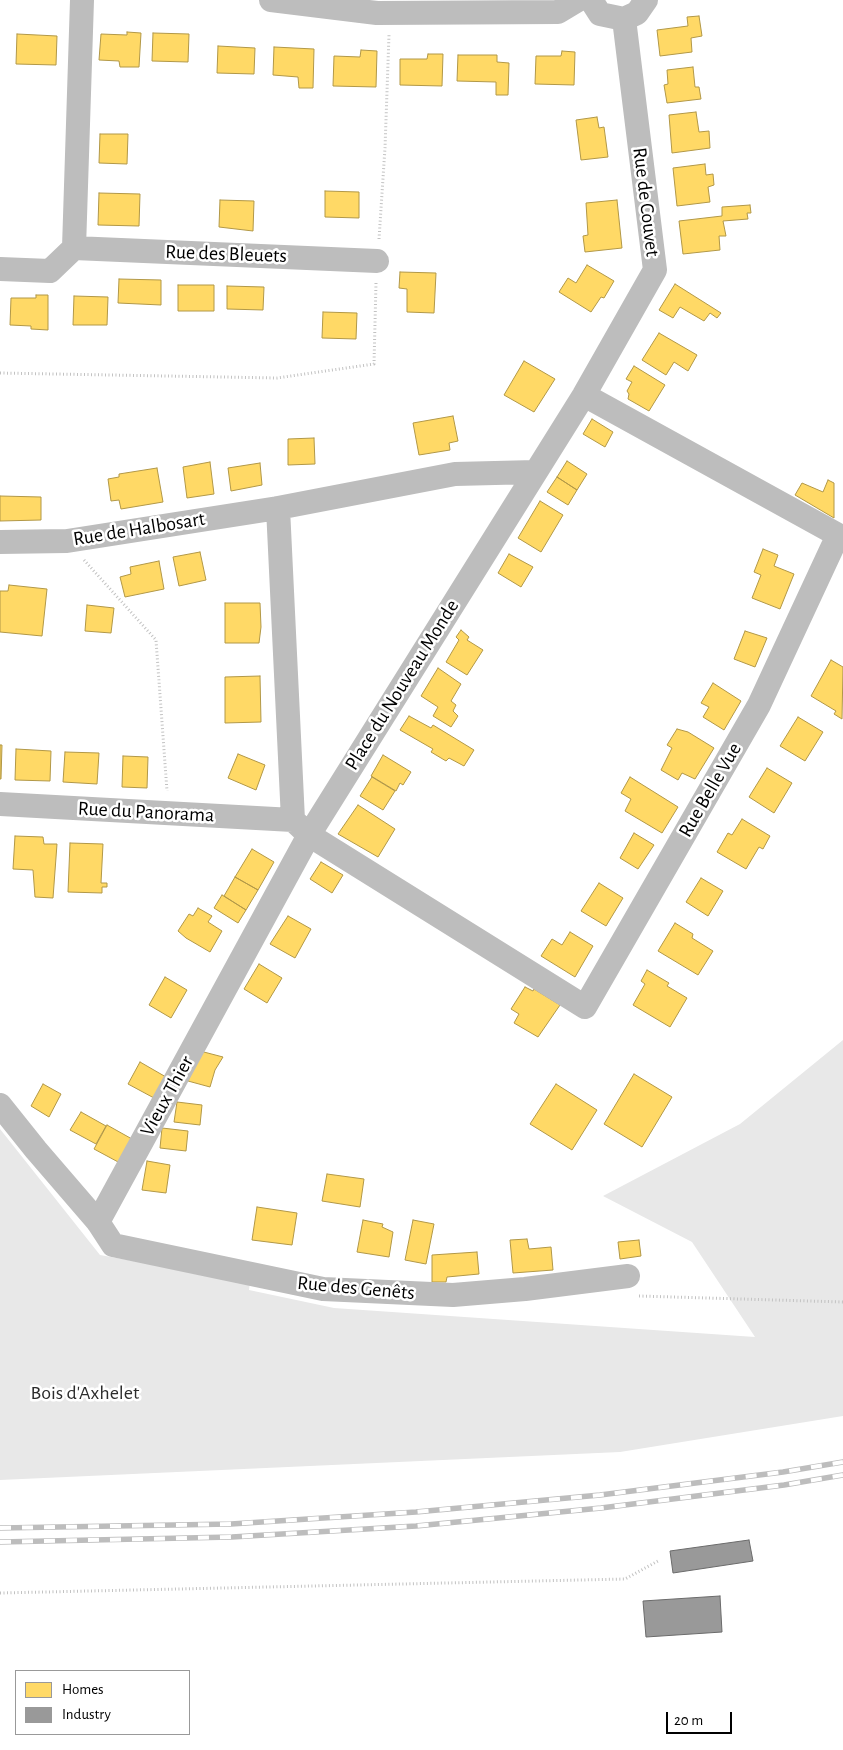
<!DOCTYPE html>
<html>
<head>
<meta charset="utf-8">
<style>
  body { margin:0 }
  #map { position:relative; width:843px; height:1750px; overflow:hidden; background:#fff; font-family:"Alegreya Sans",sans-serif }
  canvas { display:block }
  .legend { position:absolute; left:15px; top:1670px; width:175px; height:65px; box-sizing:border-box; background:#fff; border:1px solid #999; margin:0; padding:6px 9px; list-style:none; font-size:15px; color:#000 }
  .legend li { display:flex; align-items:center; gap:10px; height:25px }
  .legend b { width:25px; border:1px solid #999 }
  .scale { position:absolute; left:666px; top:1712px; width:66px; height:22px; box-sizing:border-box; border:2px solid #000; border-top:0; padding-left:6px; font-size:15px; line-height:18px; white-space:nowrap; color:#000; -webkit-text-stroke:4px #fff; paint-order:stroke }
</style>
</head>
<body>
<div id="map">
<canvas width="843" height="1750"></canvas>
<ul class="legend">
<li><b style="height:14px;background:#ffd966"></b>Homes</li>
<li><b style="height:14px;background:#999"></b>Industry</li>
</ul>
<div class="scale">20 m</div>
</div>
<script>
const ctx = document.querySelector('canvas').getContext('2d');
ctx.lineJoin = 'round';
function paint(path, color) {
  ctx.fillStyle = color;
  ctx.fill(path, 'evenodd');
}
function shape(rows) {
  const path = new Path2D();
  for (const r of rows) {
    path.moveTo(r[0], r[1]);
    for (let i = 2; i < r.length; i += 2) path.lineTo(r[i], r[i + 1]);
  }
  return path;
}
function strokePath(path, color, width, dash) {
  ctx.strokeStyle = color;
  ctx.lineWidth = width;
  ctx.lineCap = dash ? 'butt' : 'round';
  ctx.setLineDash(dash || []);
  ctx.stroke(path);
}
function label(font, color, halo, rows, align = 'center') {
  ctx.font = font + ' "Alegreya Sans",sans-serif';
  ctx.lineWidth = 5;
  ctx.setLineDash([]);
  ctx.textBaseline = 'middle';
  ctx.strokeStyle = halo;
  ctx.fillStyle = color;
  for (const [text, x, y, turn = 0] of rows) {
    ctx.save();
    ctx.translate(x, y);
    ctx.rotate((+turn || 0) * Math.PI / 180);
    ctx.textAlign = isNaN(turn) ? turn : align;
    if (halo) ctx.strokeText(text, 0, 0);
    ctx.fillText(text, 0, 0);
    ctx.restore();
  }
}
paint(shape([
  [843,1040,843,1416,620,1452,0,1480,0,1129,100,1255,250,1282,249,1290,334,1308,755,1337,692,1242,603,1196,740,1124]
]), '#e8e8e8');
const homes = shape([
  [699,16,702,36,691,38,692,52,660,56,657,30,688,26,687,17,699,16],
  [127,32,141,33,139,67,120,67,119,61,99,60,101,34,127,35,127,32],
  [153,33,189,34,188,62,152,61,153,33],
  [17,34,57,36,56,65,16,64,17,34],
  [218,46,255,48,254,74,217,73,218,46],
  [274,47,314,49,313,88,299,88,298,77,273,75,274,47],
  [361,50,377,51,376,87,333,86,334,56,360,57,361,50],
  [562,51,575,52,574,85,535,84,536,56,561,56,562,51],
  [428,54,443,54,442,86,400,85,400,59,427,59,428,54],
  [458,55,497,55,497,62,509,63,508,95,496,95,496,82,457,81,458,55],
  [693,67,695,87,699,87,701,99,667,103,664,85,668,84,667,70,693,67],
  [696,112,699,132,709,131,710,148,672,153,669,115,696,112],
  [597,117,599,128,604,127,608,157,581,160,576,120,597,117],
  [100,134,128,134,127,164,99,163,100,134],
  [705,164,706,175,713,174,714,185,708,187,710,202,677,206,673,168,705,164],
  [325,191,359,192,359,218,325,217,325,191],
  [99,193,140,194,139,226,98,225,99,193],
  [220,200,254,201,253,231,219,227,220,200],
  [617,200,622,248,585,252,583,236,588,235,586,203,617,200],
  [750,205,751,213,747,213,748,219,723,221,726,236,719,236,720,250,683,254,679,221,722,216,722,207,750,205],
  [587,265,614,281,604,298,601,297,591,312,559,292,568,278,576,283,587,265],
  [400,272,436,273,434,313,407,312,407,289,399,288,400,272],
  [119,279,161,280,161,305,118,303,119,279],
  [675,284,721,313,717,318,710,313,704,321,680,307,673,318,659,310,675,284],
  [178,285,214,285,214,311,178,311,178,285],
  [227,286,264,287,263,310,227,309,227,286],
  [36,295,48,295,48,330,31,329,31,326,10,325,11,298,36,298,36,295],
  [74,296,108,297,107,325,73,325,74,296],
  [323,312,357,313,356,339,322,338,323,312],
  [659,333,697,355,688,371,674,362,666,375,642,360,659,333],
  [524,361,555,379,534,412,504,395,524,361],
  [634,366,665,385,649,411,628,399,629,394,627,391,632,382,626,379,634,366],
  [453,416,458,441,449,443,450,450,419,455,413,423,453,416],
  [592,419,613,432,605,447,583,434,592,419],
  [314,438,315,464,288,465,288,439,314,438],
  [567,461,587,474,577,490,557,477,567,461],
  [210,462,214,494,187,498,183,467,210,462],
  [260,463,262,485,231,491,228,468,260,463],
  [157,468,163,502,121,509,119,500,111,501,108,479,119,477,119,474,157,468],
  [557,477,577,490,568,505,547,492,557,477],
  [828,480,834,483,834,518,795,495,802,483,823,492,828,480],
  [0,496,41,497,41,520,0,521,0,496],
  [540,501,563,515,541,552,518,538,540,501],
  [763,549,778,555,774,566,794,574,780,609,752,598,761,575,754,572,763,549],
  [200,552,206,580,179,586,173,557,200,552],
  [509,554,533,567,521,587,498,573,509,554],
  [159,561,164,589,125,597,120,577,131,574,130,567,159,561],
  [9,585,47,589,42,636,0,632,0,591,8,591,9,585],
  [225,603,260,603,261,627,259,643,225,643,225,603],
  [87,605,114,608,111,633,85,631,87,605],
  [461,630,469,637,467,640,483,650,467,675,446,662,459,640,456,637,461,630],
  [745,631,767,638,755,667,734,659,745,631],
  [831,660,843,667,842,719,834,714,836,711,811,696,831,660],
  [438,668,461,684,451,701,456,705,453,711,458,716,451,727,433,716,438,707,421,696,438,668],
  [260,676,261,722,225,723,225,677,260,676],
  [713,683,741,701,724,730,703,717,709,707,701,703,713,683],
  [409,716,431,728,433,725,474,750,464,766,449,758,446,761,431,752,433,749,400,730,409,716],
  [798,717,823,732,805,761,780,746,798,717],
  [677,729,688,732,714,748,695,779,682,773,678,780,661,770,672,748,667,745,677,729],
  [0,745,2,745,1,779,0,779,0,745],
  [16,749,51,751,50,781,15,780,16,749],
  [65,752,99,753,97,784,63,782,65,752],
  [238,754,265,765,256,790,228,778,238,754],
  [383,755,411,772,403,785,400,783,396,791,371,776,383,755],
  [123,756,148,757,147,788,122,787,123,756],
  [767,768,792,783,774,813,749,797,767,768],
  [372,777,395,791,383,810,360,796,372,777],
  [630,777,678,807,662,833,625,811,631,799,621,793,630,777],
  [358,805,395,829,378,857,338,834,358,805],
  [742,819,770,836,763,849,759,847,746,869,717,852,728,833,732,835,742,819],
  [634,833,654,845,638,869,620,858,634,833],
  [15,836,43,837,44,844,57,844,53,898,35,897,33,870,13,869,15,836],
  [70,843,103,844,101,883,107,883,107,887,102,887,102,893,68,892,70,843],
  [252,849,274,862,258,890,235,877,252,849],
  [321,862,343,875,332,893,310,879,321,862],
  [235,877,258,890,246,910,224,896,235,877],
  [701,878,723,891,708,916,686,902,701,878],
  [599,883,623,898,606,926,581,911,599,883],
  [222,895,246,910,238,923,214,908,222,895],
  [198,908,212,916,208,922,222,931,210,952,186,938,178,931,189,914,193,916,198,908],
  [288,916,311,929,295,958,270,944,288,916],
  [675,923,693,934,692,938,713,951,698,975,658,951,675,923],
  [570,932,593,946,575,977,541,956,552,939,562,945,570,932],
  [259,964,282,978,267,1003,244,989,259,964],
  [647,970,669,983,667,986,687,998,670,1027,633,1005,645,984,641,981,647,970],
  [165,977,187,990,171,1018,149,1005,165,977],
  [525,987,533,991,534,989,560,1005,538,1037,514,1023,519,1014,511,1009,525,987],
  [200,1051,223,1057,215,1070,210,1087,188,1081,200,1051],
  [140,1062,166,1077,154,1098,128,1084,140,1062],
  [634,1074,672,1097,642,1147,604,1124,634,1074],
  [43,1084,61,1094,49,1117,31,1106,43,1084],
  [556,1084,597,1110,572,1150,530,1124,556,1084],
  [177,1102,202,1105,200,1125,174,1122,177,1102],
  [81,1112,106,1126,96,1144,70,1130,81,1112],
  [107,1125,132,1139,120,1163,94,1149,107,1125],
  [162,1128,188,1131,186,1151,160,1148,162,1128],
  [147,1161,170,1165,166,1193,142,1190,147,1161],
  [327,1174,364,1179,360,1207,322,1201,327,1174],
  [257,1207,297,1213,292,1245,252,1240,257,1207],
  [363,1220,383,1224,382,1227,393,1232,389,1257,357,1252,363,1220],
  [413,1220,434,1224,426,1264,405,1260,413,1220],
  [527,1239,529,1249,551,1247,553,1270,513,1273,510,1240,527,1239],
  [639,1240,641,1256,620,1259,618,1242,639,1240],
  [477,1252,479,1274,447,1277,446,1282,432,1282,432,1255,477,1252]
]);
paint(homes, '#ffd966');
strokePath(homes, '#b29847', 1);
const industry = shape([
  [749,1540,753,1561,673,1573,670,1551,749,1540],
  [720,1596,722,1632,646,1637,643,1601,720,1596]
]);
paint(industry, '#999');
strokePath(industry, '#6b6b6b', 1);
strokePath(shape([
  [379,239,385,148,389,35],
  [0,373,277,378,374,364,376,283],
  [84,560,156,640,167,791],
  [639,1296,843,1302],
  [0,1593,625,1579,658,1561]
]), '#c2c2c2', 3, [1, 2.5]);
strokePath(shape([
  [82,0,74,248,377,261],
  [271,0,377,13,558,12,578,0],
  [591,0,600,14,624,19,637,13,646,0],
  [0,269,50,271,74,248],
  [278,508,293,820,309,835,585,1007,759,705,838,535,584,395],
  [0,542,67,541,278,508,455,474,535,472],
  [0,804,293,820],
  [0,1105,36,1150,98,1222,113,1245,323,1289,453,1295,525,1289,628,1276],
  [98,1222,309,835,584,395,655,270,624,19]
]), '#bdbdbd', 24);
const rail = shape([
  [0,1528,231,1524,416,1512,600,1495,783,1472,843,1462],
  [0,1542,232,1537,416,1526,601,1508,784,1485,843,1475]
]);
strokePath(rail, '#bdbdbd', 5.5);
strokePath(rail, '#fff', 4, [11]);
label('20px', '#000', '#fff', [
  ["Rue de Couvet",646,202,83],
  ["Rue des Bleuets",226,254,2],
  ["Rue de Halbosart",139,529,-9],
  ["Place du Nouveau Monde",402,685,-58],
  ["Rue Belle Vue",710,790,-60],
  ["Rue du Panorama",146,812,3],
  ["Vieux Thier",167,1096,-61],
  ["Rue des Genêts",356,1288,5]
]);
label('20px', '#2c2c2c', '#fff', [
  ["Bois d'Axhelet",85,1393]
]);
</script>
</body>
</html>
